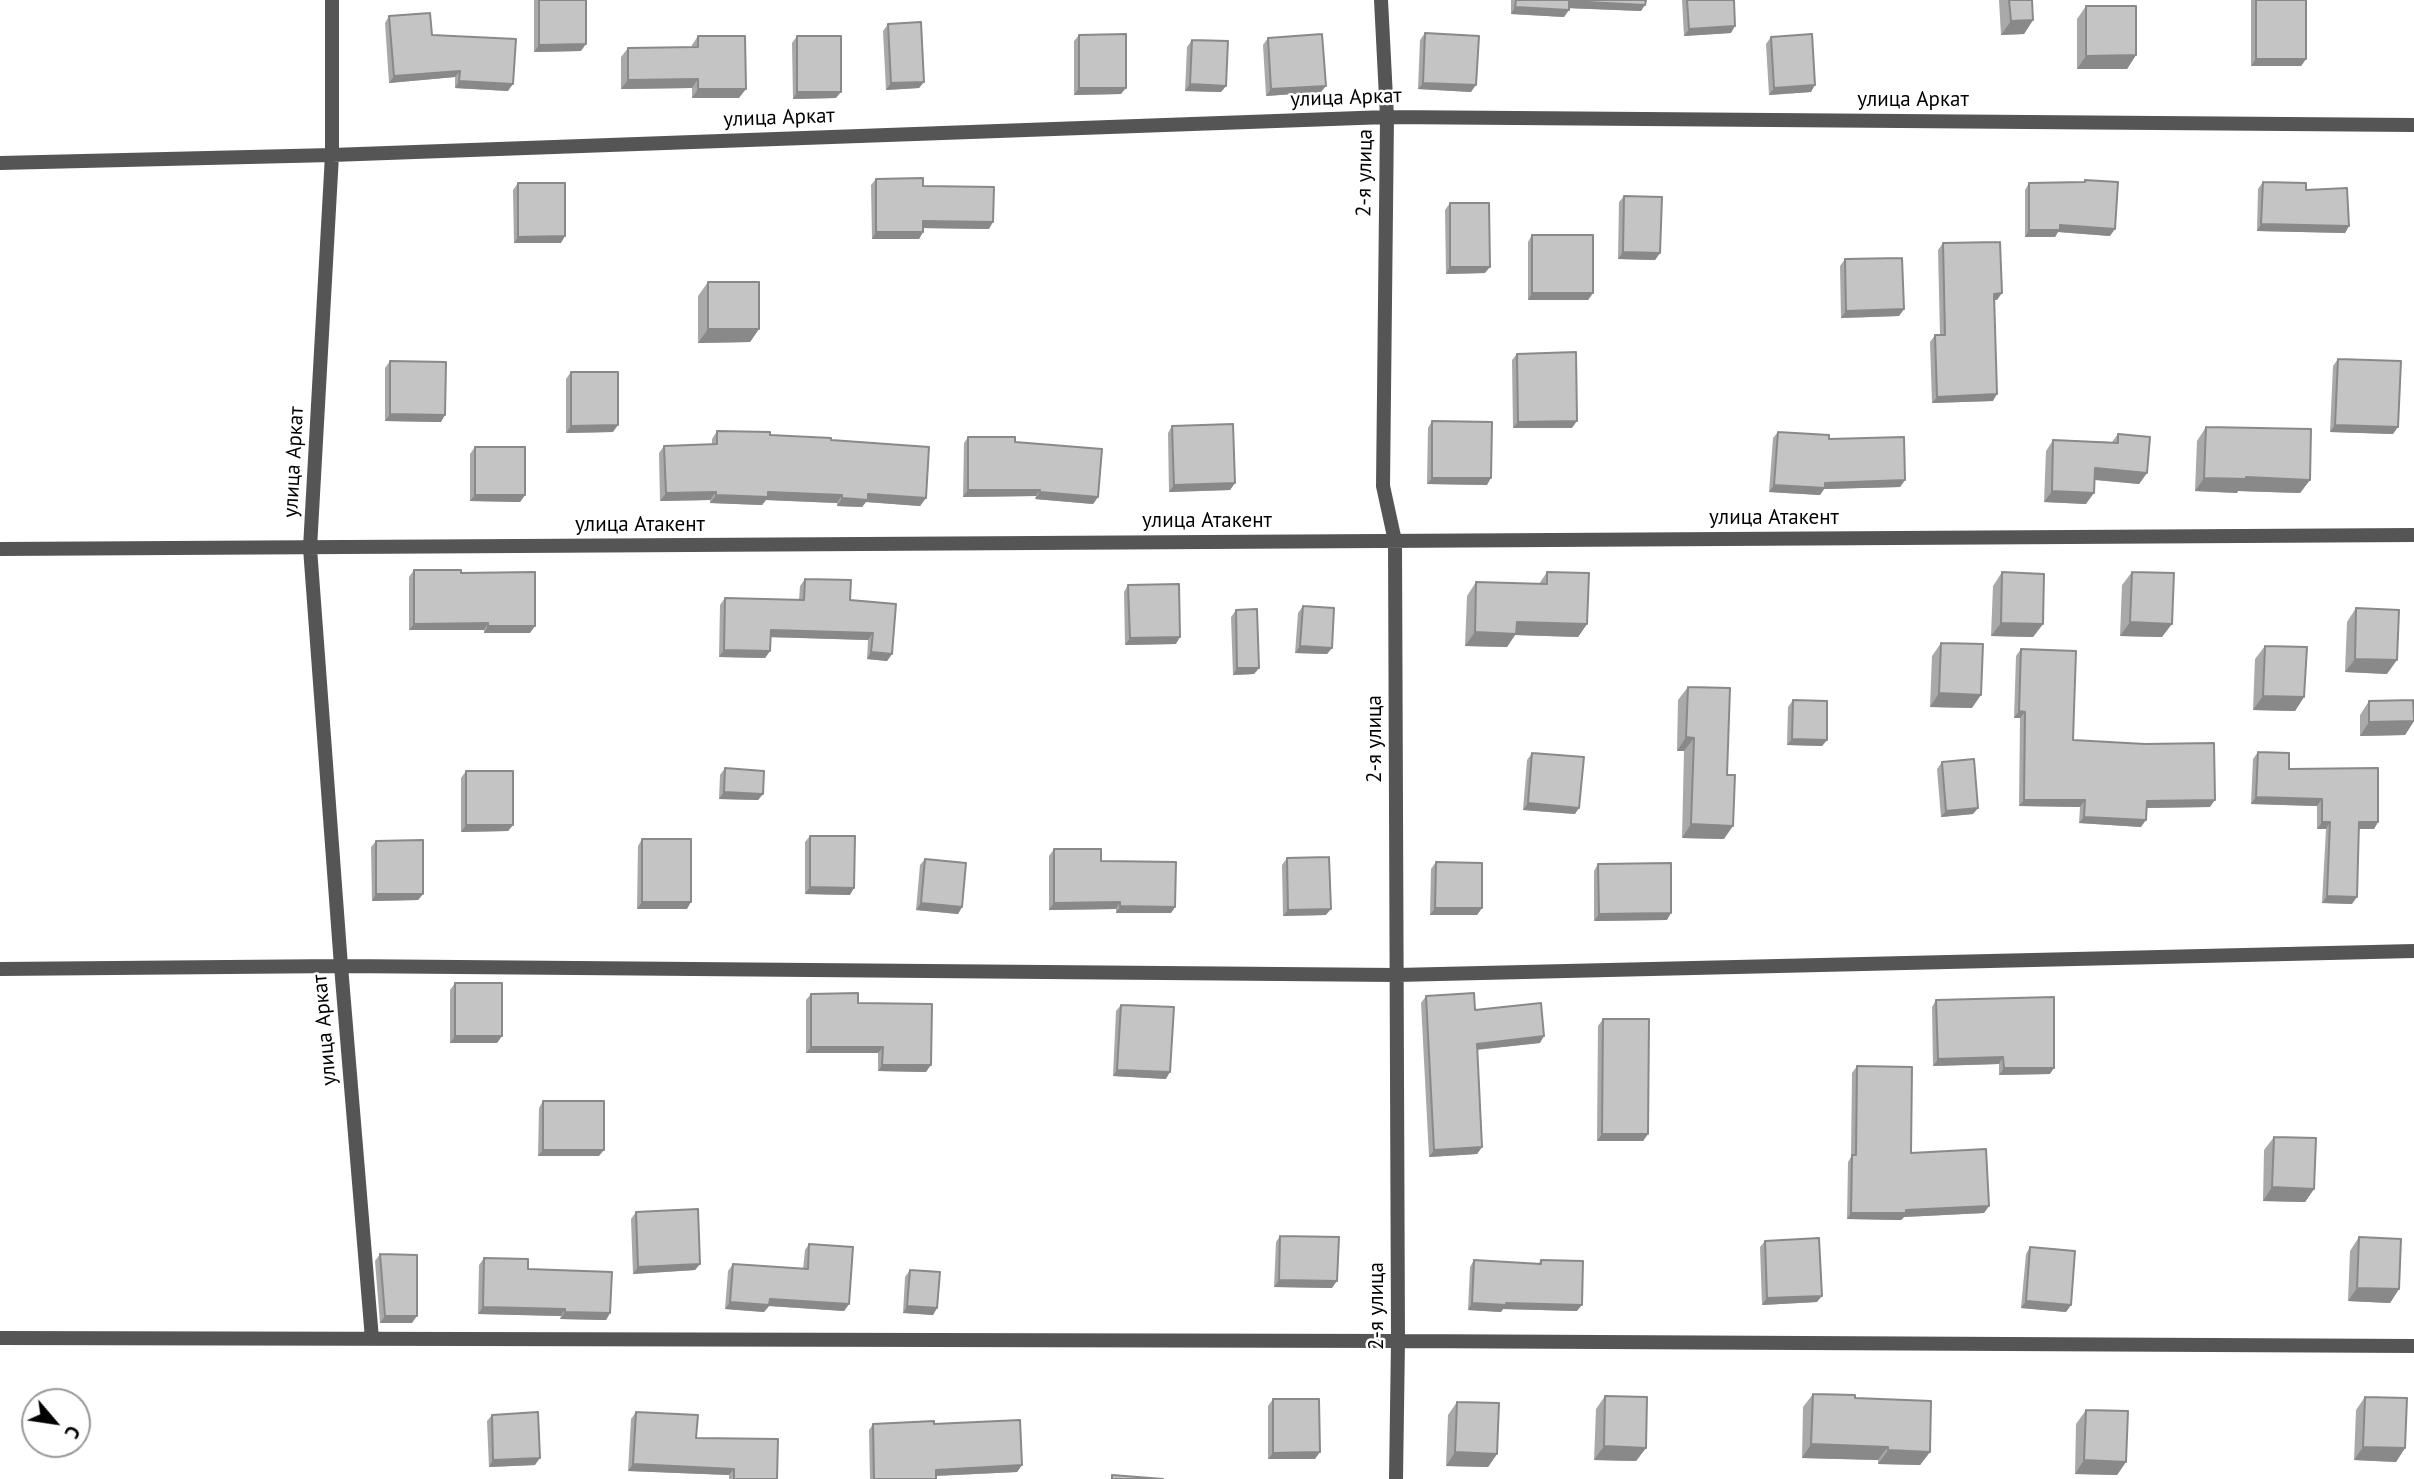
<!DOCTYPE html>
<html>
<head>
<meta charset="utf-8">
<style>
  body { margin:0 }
  #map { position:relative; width:2414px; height:1479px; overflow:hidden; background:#fff; font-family:"PT Sans",sans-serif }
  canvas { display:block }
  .north { position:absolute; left:21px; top:1388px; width:70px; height:70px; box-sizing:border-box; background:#fff; border:2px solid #999; border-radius:50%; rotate:119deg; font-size:19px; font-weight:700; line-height:28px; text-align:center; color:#000 }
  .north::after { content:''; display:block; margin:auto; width:24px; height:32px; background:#000; clip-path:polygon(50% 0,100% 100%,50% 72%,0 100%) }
</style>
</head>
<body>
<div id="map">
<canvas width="2414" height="1479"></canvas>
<div class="north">С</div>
</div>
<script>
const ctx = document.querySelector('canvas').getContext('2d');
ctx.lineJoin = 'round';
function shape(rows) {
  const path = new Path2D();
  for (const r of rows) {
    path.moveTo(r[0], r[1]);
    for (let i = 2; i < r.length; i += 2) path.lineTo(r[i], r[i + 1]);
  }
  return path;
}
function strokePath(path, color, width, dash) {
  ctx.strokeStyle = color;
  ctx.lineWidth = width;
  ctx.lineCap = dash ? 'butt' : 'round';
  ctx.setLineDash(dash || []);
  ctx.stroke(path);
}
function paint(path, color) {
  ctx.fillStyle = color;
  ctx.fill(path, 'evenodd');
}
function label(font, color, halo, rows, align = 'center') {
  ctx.font = font + ' "PT Sans",sans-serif';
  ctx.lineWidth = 5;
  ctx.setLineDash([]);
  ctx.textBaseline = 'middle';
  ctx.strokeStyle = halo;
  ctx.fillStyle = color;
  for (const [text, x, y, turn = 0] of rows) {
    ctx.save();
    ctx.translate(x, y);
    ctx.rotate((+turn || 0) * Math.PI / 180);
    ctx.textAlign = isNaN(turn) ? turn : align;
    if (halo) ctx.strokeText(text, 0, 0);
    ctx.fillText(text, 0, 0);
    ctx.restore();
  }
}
strokePath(shape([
  [1381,0,1387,117,1383,486,1395,541,1398,1341,1396,1479],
  [0,163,332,155,332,0],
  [0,549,2414,535],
  [0,969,341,966,1397,975,2414,951],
  [0,1338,1398,1341,2414,1346],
  [372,1339,341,966,310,548,332,155,1387,117,2414,125]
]), '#555', 14);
paint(shape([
  [534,0,586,0,581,51,534,52],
  [1511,0,1646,0,1641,11,1569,8,1564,17,1511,14],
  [1682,0,1734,0,1731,33,1684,36],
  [1999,0,2032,0,2033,20,2024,34,2001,35],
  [2251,0,2306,0,2306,59,2301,66,2251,66],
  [2086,6,2136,55,2127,69,2077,69,2077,19],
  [389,16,432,35,508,91,455,88,455,77,389,83,385,23],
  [888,24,924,82,919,88,886,90,883,31],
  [1425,33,1471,92,1418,89,1420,40],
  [1079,35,1121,94,1074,95,1074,41],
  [698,36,739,98,692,98,692,88,621,89,621,57,628,48,692,47,692,45],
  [797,36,836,98,793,99,792,43],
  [1771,37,1811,92,1769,95,1766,44],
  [1268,38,1321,92,1266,96,1263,45],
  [1192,40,1226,86,1221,92,1185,91,1187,47],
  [876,179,923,186,989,229,923,228,923,232,919,239,872,239,871,185],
  [2085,180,2110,236,2058,232,2055,237,2025,237,2025,190,2029,183,2084,182],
  [2263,182,2306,190,2349,226,2345,233,2257,231,2258,189],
  [518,183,561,243,514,243,513,190],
  [1624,196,1660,253,1655,260,1618,259,1619,202],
  [1450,203,1485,273,1446,274,1445,210],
  [1532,235,1593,293,1588,300,1528,300,1528,242],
  [1943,243,1997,300,1994,300,1993,401,1932,403,1930,342,1935,335,1940,335,1938,250],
  [1845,259,1904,309,1899,316,1841,318,1840,266],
  [708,282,759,329,750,342,698,343,698,296],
  [1517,354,1572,428,1513,428,1512,360],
  [2338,359,2393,434,2330,432,2333,366],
  [390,361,441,422,385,421,385,368],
  [571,372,613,432,566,433,566,379],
  [1432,421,1487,485,1427,484,1428,428],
  [1172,426,1235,483,1230,490,1169,492,1168,433],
  [2206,427,2310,480,2300,493,2238,491,2237,493,2195,491,2197,441],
  [717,431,831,440,926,498,920,506,866,502,862,507,837,506,837,503,766,500,762,505,710,503,710,500,660,501,659,453,664,446,712,444,712,439],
  [1778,432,1829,439,1905,480,1900,487,1824,489,1820,495,1769,492,1773,438],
  [2118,434,2147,473,2139,484,2094,480,2086,504,2044,502,2046,451,2053,440,2112,442],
  [968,437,1015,442,1098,497,1093,504,1035,499,1036,496,963,497,964,443],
  [475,447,525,495,520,502,470,501,470,454],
  [414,570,461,573,530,633,484,633,484,630,409,630,409,577],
  [1547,572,1587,624,1578,637,1515,635,1507,647,1465,646,1467,596,1476,582,1539,584],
  [2002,572,2043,624,2033,637,1991,636,1993,586],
  [2132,572,2162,637,2120,636,2122,585],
  [805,579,850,600,892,654,887,661,867,659,868,640,770,637,770,651,765,658,719,657,720,605,725,598,799,600,800,586],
  [1128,585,1176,644,1125,645,1124,592],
  [1303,606,1332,648,1327,654,1295,653,1298,613],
  [2356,608,2387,674,2345,672,2347,622],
  [1236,610,1259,668,1254,674,1233,675,1231,617],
  [1941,643,1972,708,1930,707,1932,656],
  [2265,646,2304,697,2295,711,2253,710,2255,659],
  [2021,649,2073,740,2210,807,2146,808,2141,827,2079,823,2080,807,2019,806,2020,718,2014,718,2016,656],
  [1688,687,1724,839,1682,838,1684,751,1677,751,1678,700],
  [1793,700,1827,740,1822,746,1787,745,1788,707],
  [2369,701,2414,721,2405,735,2360,736,2360,715],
  [2258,752,2378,822,2374,829,2359,829,2352,904,2322,903,2326,829,2317,829,2317,806,2251,804,2253,759],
  [1532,753,1575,814,1523,810,1527,760],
  [1942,762,1978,808,1973,814,1941,817,1937,769],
  [725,768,763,794,758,800,719,799,720,775],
  [466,771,513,825,508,831,461,832,461,778],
  [810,836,850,895,805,894,805,842],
  [642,839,687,909,637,909,638,846],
  [376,841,423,894,418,900,372,901,371,847],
  [1054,849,1101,861,1175,907,1171,913,1116,913,1116,909,1049,910,1049,856],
  [1287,858,1326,915,1283,916,1282,865],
  [925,859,962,907,958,914,916,910,920,865],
  [1436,862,1482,908,1477,915,1430,915,1431,869],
  [1598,864,1667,920,1594,921,1594,871],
  [455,983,502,1036,497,1043,450,1043,450,990],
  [811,994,858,1003,926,1072,878,1071,878,1053,806,1053,806,1000],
  [1426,996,1475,1010,1540,1043,1477,1050,1482,1147,1477,1154,1429,1157,1421,1003],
  [1936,1000,2050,1074,1999,1075,1999,1064,1933,1066,1932,1007],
  [1121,1005,1166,1079,1113,1076,1116,1011],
  [1603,1019,1648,1134,1643,1141,1597,1141,1598,1026],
  [1857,1066,1911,1153,1989,1206,1984,1213,1904,1217,1901,1220,1847,1219,1848,1162,1851,1157,1852,1073],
  [543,1101,599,1156,538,1156,539,1108],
  [2274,1137,2314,1189,2305,1202,2263,1201,2264,1150],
  [636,1212,700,1264,695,1270,633,1274,631,1219],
  [1280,1236,1332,1288,1274,1287,1276,1242],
  [2359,1237,2399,1289,2390,1303,2348,1301,2350,1251],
  [1765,1241,1817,1302,1762,1305,1760,1247],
  [809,1244,849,1304,844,1311,769,1306,764,1312,725,1309,728,1271,733,1264,803,1269,805,1250],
  [2030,1247,2071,1305,2066,1312,2021,1308,2026,1254],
  [380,1254,412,1323,380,1323,375,1261],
  [484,1258,528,1269,610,1313,606,1320,560,1319,561,1316,478,1314,479,1265],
  [1474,1260,1538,1264,1541,1260,1577,1311,1503,1309,1501,1312,1468,1310,1470,1267],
  [910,1270,937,1308,933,1315,903,1313,905,1277],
  [1813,1394,1855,1398,1930,1452,1920,1465,1878,1464,1878,1460,1802,1458,1803,1407],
  [1605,1396,1646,1448,1636,1461,1594,1460,1596,1409],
  [2365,1397,2405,1448,2396,1462,2354,1460,2356,1410],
  [1273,1399,1315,1459,1268,1459,1268,1406],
  [1457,1402,1497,1454,1488,1467,1446,1466,1448,1415],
  [2086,1410,2126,1462,2117,1475,2075,1474,2076,1424],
  [636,1412,696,1438,777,1479,729,1479,729,1475,628,1471,631,1419],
  [492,1415,535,1465,489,1467,487,1421],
  [873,1424,934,1424,1022,1465,1017,1472,936,1476,936,1479,870,1479,869,1430]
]), '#a9a9a9');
paint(shape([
  [1569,1,1645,5,1641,11,1565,8],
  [1515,7,1569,10,1564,17,1511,14],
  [2033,20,2024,34,2001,35,2011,21],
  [1735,26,1731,33,1684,36,1689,29],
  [586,44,581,51,534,52,539,45],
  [2136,55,2127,69,2077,69,2086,56],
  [2256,59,2306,59,2301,66,2251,66],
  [460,71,455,77,389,83,394,76],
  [698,79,692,88,621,89,628,80],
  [459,81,513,84,508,91,455,88],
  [924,82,919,88,886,90,891,83],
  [1423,83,1476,85,1471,92,1418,89],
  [1190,84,1226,86,1221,92,1185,91],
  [1815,85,1811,92,1769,95,1774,88],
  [1326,86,1321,92,1266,96,1271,89],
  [1079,88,1126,88,1121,94,1074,95],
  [698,89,746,89,739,98,692,98],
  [797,92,841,92,836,98,793,99],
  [923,221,993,222,989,229,919,228],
  [2261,224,2349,226,2345,233,2257,231],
  [2060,225,2115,229,2110,236,2058,232,2055,237,2025,237,2029,230],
  [876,232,923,232,919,239,872,239],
  [565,236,561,243,514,243,518,237],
  [1623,252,1660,253,1655,260,1618,259],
  [1450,267,1490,267,1485,273,1446,274],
  [1532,293,1593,293,1588,300,1528,300],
  [2002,293,1997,300,1989,300,1994,294],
  [1904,309,1899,316,1841,318,1846,311],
  [708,329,759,329,750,342,698,343],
  [1997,394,1993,401,1932,403,1937,397],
  [390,414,445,415,441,422,385,421],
  [1577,421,1572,428,1513,428,1518,422],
  [618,425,613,432,566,433,571,426],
  [2335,425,2398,427,2393,434,2330,432],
  [2095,468,2147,473,2139,484,2087,479],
  [2246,477,2310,480,2300,493,2238,491,2237,493,2195,491,2204,478],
  [1432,478,1491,478,1487,485,1427,484],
  [1905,480,1900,487,1824,489,1820,495,1769,492,1774,485],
  [1235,483,1230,490,1169,492,1174,485],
  [968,490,1040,490,1036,496,963,497],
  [2052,491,2094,493,2086,504,2044,502],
  [716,492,710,500,660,501,666,493],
  [768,492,842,495,837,503,766,500,762,505,710,503,716,495],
  [1040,492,1098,497,1093,504,1035,499],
  [868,494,926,498,920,506,866,502,862,507,837,506,842,498],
  [475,495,525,495,520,502,470,501],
  [1517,622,1587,624,1578,637,1515,635,1507,647,1465,646,1475,632],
  [2130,622,2172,624,2162,637,2120,636],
  [488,623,484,630,409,630,414,624],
  [2001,623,2043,624,2033,637,1991,636],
  [488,626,535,626,530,633,484,633],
  [771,630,873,633,868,640,766,637],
  [1180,637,1176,644,1125,645,1130,638],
  [1300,646,1332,648,1327,654,1295,653],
  [724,650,770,651,765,658,719,657],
  [871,652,892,654,887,661,867,659],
  [2355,659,2397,660,2387,674,2345,672],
  [1237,668,1259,668,1254,674,1233,675],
  [1939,693,1981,695,1972,708,1930,707],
  [2263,696,2304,697,2295,711,2253,710],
  [2019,711,2025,712,2020,718,2014,718],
  [2414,721,2405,735,2360,736,2369,722],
  [1686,737,1694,738,1684,751,1677,751],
  [1792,739,1827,740,1822,746,1787,745],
  [724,792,763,794,758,800,719,799],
  [2256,797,2322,799,2317,806,2251,804],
  [2024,800,2085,800,2080,807,2019,806],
  [2215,800,2210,807,2142,808,2147,801],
  [1528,803,1579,808,1575,814,1523,810],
  [1978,808,1973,814,1941,817,1946,811],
  [2084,817,2146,820,2141,827,2079,823],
  [2322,822,2330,822,2326,829,2317,829],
  [2359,822,2378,822,2374,829,2354,829],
  [1691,824,1733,826,1724,839,1682,838],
  [466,825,513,825,508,831,461,832],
  [810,887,854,888,850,895,805,894],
  [376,894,423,894,418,900,372,901],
  [2327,896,2357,897,2352,904,2322,903],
  [642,902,691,902,687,909,637,909],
  [1120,902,1116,909,1049,910,1054,903],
  [921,903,962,907,958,914,916,910],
  [1120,906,1175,907,1171,913,1116,913],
  [1435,908,1482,908,1477,915,1430,915],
  [1331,909,1326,915,1283,916,1288,910],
  [1671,913,1667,920,1594,921,1599,914],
  [455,1036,502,1036,497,1043,450,1043],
  [1544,1036,1540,1043,1472,1050,1477,1044],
  [811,1047,883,1047,878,1053,806,1053],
  [2003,1057,1999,1064,1933,1066,1938,1059],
  [882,1065,931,1065,926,1072,878,1071],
  [2004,1068,2054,1068,2050,1074,1999,1075],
  [1117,1070,1170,1072,1166,1079,1113,1076],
  [1602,1134,1648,1134,1643,1141,1597,1141],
  [1482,1147,1477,1154,1429,1157,1434,1150],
  [543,1150,604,1150,599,1156,538,1156],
  [2272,1187,2314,1189,2305,1202,2263,1201],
  [1989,1206,1984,1213,1904,1217,1901,1220,1847,1219,1851,1213],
  [700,1264,695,1270,633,1274,638,1267],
  [1279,1280,1337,1281,1332,1288,1274,1287],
  [2357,1288,2399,1289,2390,1303,2348,1301],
  [1822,1296,1817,1302,1762,1305,1767,1298],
  [770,1299,849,1304,844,1311,769,1306,764,1312,725,1309,730,1302],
  [2026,1301,2071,1305,2066,1312,2021,1308],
  [1472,1303,1506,1303,1582,1305,1577,1311,1503,1309,1501,1312,1468,1310],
  [907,1306,937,1308,933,1315,903,1313],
  [483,1307,565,1309,561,1316,478,1314],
  [565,1312,610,1313,606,1320,560,1319],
  [385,1316,417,1316,412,1323,380,1323],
  [1811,1444,1888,1447,1878,1460,1802,1458],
  [1604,1446,1646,1448,1636,1461,1594,1460],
  [2363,1447,2405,1448,2396,1462,2354,1460],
  [1888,1450,1930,1452,1920,1465,1878,1464],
  [1320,1452,1315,1459,1268,1459,1273,1453],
  [1455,1452,1497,1454,1488,1467,1446,1466],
  [540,1458,535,1465,489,1467,493,1460],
  [2084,1460,2126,1462,2117,1475,2075,1474],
  [633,1464,734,1469,729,1475,628,1471],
  [1022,1465,1017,1472,931,1476,936,1470]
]), '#898989');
const building = shape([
  [539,0,586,0,586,44,539,45,539,0],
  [1516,0,1646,0,1645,5,1569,1,1569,10,1515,7,1516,0],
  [1687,0,1734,0,1735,26,1689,29,1687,0],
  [2009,0,2032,0,2033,20,2011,21,2009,0],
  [2256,0,2306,0,2306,59,2256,59,2256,0],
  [2086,6,2136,6,2136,55,2086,56,2086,6],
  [430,13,432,35,516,39,513,84,459,81,460,71,394,76,389,16,430,13],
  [921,22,924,82,891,83,888,24,921,22],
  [1425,33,1479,36,1476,85,1423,83,1425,33],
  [1126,34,1126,88,1079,88,1079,35,1126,34],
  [1322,34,1326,86,1271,89,1268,38,1322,34],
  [1812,34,1815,85,1774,88,1771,37,1812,34],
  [698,36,745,36,746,89,698,89,698,79,628,80,628,48,698,47,698,36],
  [797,36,841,36,841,92,797,92,797,36],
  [1192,40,1228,41,1226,86,1190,84,1192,40],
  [923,178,923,186,994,187,993,222,923,221,923,232,876,232,876,179,923,178],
  [2085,180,2118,182,2115,229,2060,225,2060,230,2029,230,2029,183,2085,182,2085,180],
  [2263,182,2306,183,2306,190,2347,188,2349,226,2261,224,2263,182],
  [518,183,565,183,565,236,518,237,518,183],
  [1624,196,1662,197,1660,253,1623,252,1624,196],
  [1450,203,1489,203,1490,267,1450,267,1450,203],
  [1532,235,1593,235,1593,293,1532,293,1532,235],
  [2000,242,2002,293,1994,294,1997,394,1937,397,1935,335,1945,335,1943,243,2000,242],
  [1902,258,1904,309,1846,311,1845,259,1902,258],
  [708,282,759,282,759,329,708,329,708,282],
  [1576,352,1577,421,1518,422,1517,354,1576,352],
  [2338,359,2401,361,2398,427,2335,425,2338,359],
  [390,361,446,362,445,415,390,414,390,361],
  [571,372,618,372,618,425,571,426,571,372],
  [1432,421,1492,422,1491,478,1432,478,1432,421],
  [1233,424,1235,483,1174,485,1172,426,1233,424],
  [2206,427,2311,429,2310,480,2246,477,2246,479,2204,478,2206,427],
  [717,431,770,432,770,435,831,438,831,440,929,447,926,498,868,494,868,500,842,498,842,495,768,492,768,497,716,495,716,492,666,493,664,446,717,444,717,431],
  [1778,432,1829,435,1829,439,1904,437,1905,480,1825,483,1825,488,1774,485,1778,432],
  [2118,434,2150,437,2147,473,2095,468,2094,493,2052,491,2053,440,2118,443,2118,434],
  [968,437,1015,437,1015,442,1102,449,1098,497,1040,492,1040,490,968,490,968,437],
  [475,447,525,447,525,495,475,495,475,447],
  [414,570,461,570,461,573,535,572,535,626,488,626,488,623,414,624,414,570],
  [1547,572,1589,573,1587,624,1517,622,1516,634,1475,632,1476,582,1547,584,1547,572],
  [2002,572,2044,574,2043,624,2001,623,2002,572],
  [2132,572,2174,573,2172,624,2130,622,2132,572],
  [805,579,851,580,850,600,896,604,892,654,871,652,873,633,771,630,770,651,724,650,725,598,804,600,805,579],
  [1179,584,1180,637,1130,638,1128,585,1179,584],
  [1303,606,1334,608,1332,648,1300,646,1303,606],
  [2356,608,2399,610,2397,660,2355,659,2356,608],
  [1257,609,1259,668,1237,668,1236,610,1257,609],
  [1941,643,1983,644,1981,695,1939,693,1941,643],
  [2265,646,2307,647,2304,697,2263,696,2265,646],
  [2021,649,2076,651,2073,740,2145,744,2214,743,2215,800,2147,801,2146,820,2084,817,2085,800,2024,800,2025,712,2019,711,2021,649],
  [1688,687,1730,688,1727,775,1735,775,1733,826,1691,824,1694,738,1686,737,1688,687],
  [1793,700,1827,701,1827,740,1792,739,1793,700],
  [2413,700,2414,721,2369,722,2369,701,2413,700],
  [2258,752,2289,753,2289,769,2378,768,2378,822,2359,822,2357,897,2327,896,2330,822,2322,822,2322,799,2256,797,2258,752],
  [1532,753,1584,757,1579,808,1528,803,1532,753],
  [1974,759,1978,808,1946,811,1942,762,1974,759],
  [725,768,764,771,763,794,724,792,725,768],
  [466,771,513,771,513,825,466,825,466,771],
  [810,836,855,836,854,888,810,887,810,836],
  [642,839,691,839,691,902,642,902,642,839],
  [423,840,423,894,376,894,376,841,423,840],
  [1054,849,1101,849,1101,861,1176,862,1175,907,1120,906,1120,902,1054,903,1054,849],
  [1329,857,1331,909,1288,910,1287,858,1329,857],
  [925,859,966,863,962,907,921,903,925,859],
  [1436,862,1482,863,1482,908,1435,908,1436,862],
  [1671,863,1671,913,1599,914,1598,864,1671,863],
  [455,983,502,983,502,1036,455,1036,455,983],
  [858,993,858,1003,932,1004,931,1065,882,1065,883,1047,811,1047,811,994,858,993],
  [1474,993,1475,1010,1541,1003,1544,1036,1477,1044,1482,1147,1434,1150,1426,996,1474,993],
  [2054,997,2054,1068,2004,1068,2003,1057,1938,1059,1936,1000,2054,997],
  [1121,1005,1174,1007,1170,1072,1117,1070,1121,1005],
  [1603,1019,1649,1019,1648,1134,1602,1134,1603,1019],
  [1857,1066,1912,1067,1911,1153,1986,1149,1989,1206,1906,1210,1906,1213,1851,1213,1852,1155,1856,1155,1857,1066],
  [543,1101,604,1101,604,1150,543,1150,543,1101],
  [2274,1137,2316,1138,2314,1189,2272,1187,2274,1137],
  [698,1209,700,1264,638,1267,636,1212,698,1209],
  [1280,1236,1339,1237,1337,1281,1279,1280,1280,1236],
  [2359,1237,2401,1239,2399,1289,2357,1288,2359,1237],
  [1819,1238,1822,1296,1767,1298,1765,1241,1819,1238],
  [809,1244,853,1247,849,1304,770,1299,769,1305,730,1302,733,1264,808,1269,809,1244],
  [2030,1247,2075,1251,2071,1305,2026,1301,2030,1247],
  [380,1254,417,1255,417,1316,385,1316,380,1254],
  [484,1258,528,1259,528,1269,612,1272,610,1313,565,1312,565,1309,483,1307,484,1258],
  [1474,1260,1541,1264,1541,1260,1583,1261,1582,1305,1506,1303,1506,1305,1472,1303,1474,1260],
  [910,1270,940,1272,937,1308,907,1306,910,1270],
  [1813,1394,1855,1395,1855,1398,1931,1401,1930,1452,1888,1450,1888,1447,1811,1444,1813,1394],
  [1605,1396,1647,1397,1646,1448,1604,1446,1605,1396],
  [2365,1397,2407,1398,2405,1448,2363,1447,2365,1397],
  [1273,1399,1319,1399,1320,1452,1273,1453,1273,1399],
  [1457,1402,1499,1403,1497,1454,1455,1452,1457,1402],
  [2086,1410,2128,1411,2126,1462,2084,1460,2086,1410],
  [538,1412,540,1458,493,1460,492,1415,538,1412],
  [636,1412,698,1415,696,1438,778,1439,777,1479,734,1479,734,1469,633,1464,636,1412],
  [1020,1420,1022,1465,936,1470,936,1479,874,1479,873,1424,934,1421,934,1424,1020,1420],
  [1112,1475,1163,1479,1112,1479,1112,1475]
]);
paint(building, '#c4c4c4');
strokePath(building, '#898989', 2);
label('21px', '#000', '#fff', [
  ["улица Аркат",1346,98,-2],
  ["улица Аркат",1913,100],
  ["улица Аркат",779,118,-2],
  ["2-я улица",1365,173,-89],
  ["улица Аркат",294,462,-87],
  ["улица Атакент",1774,518],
  ["улица Атакент",1207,521],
  ["улица Атакент",640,525],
  ["2-я улица",1375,739,-90],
  ["улица Аркат",325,1030,-95],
  ["2-я улица",1377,1306,-90]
]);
</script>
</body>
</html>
